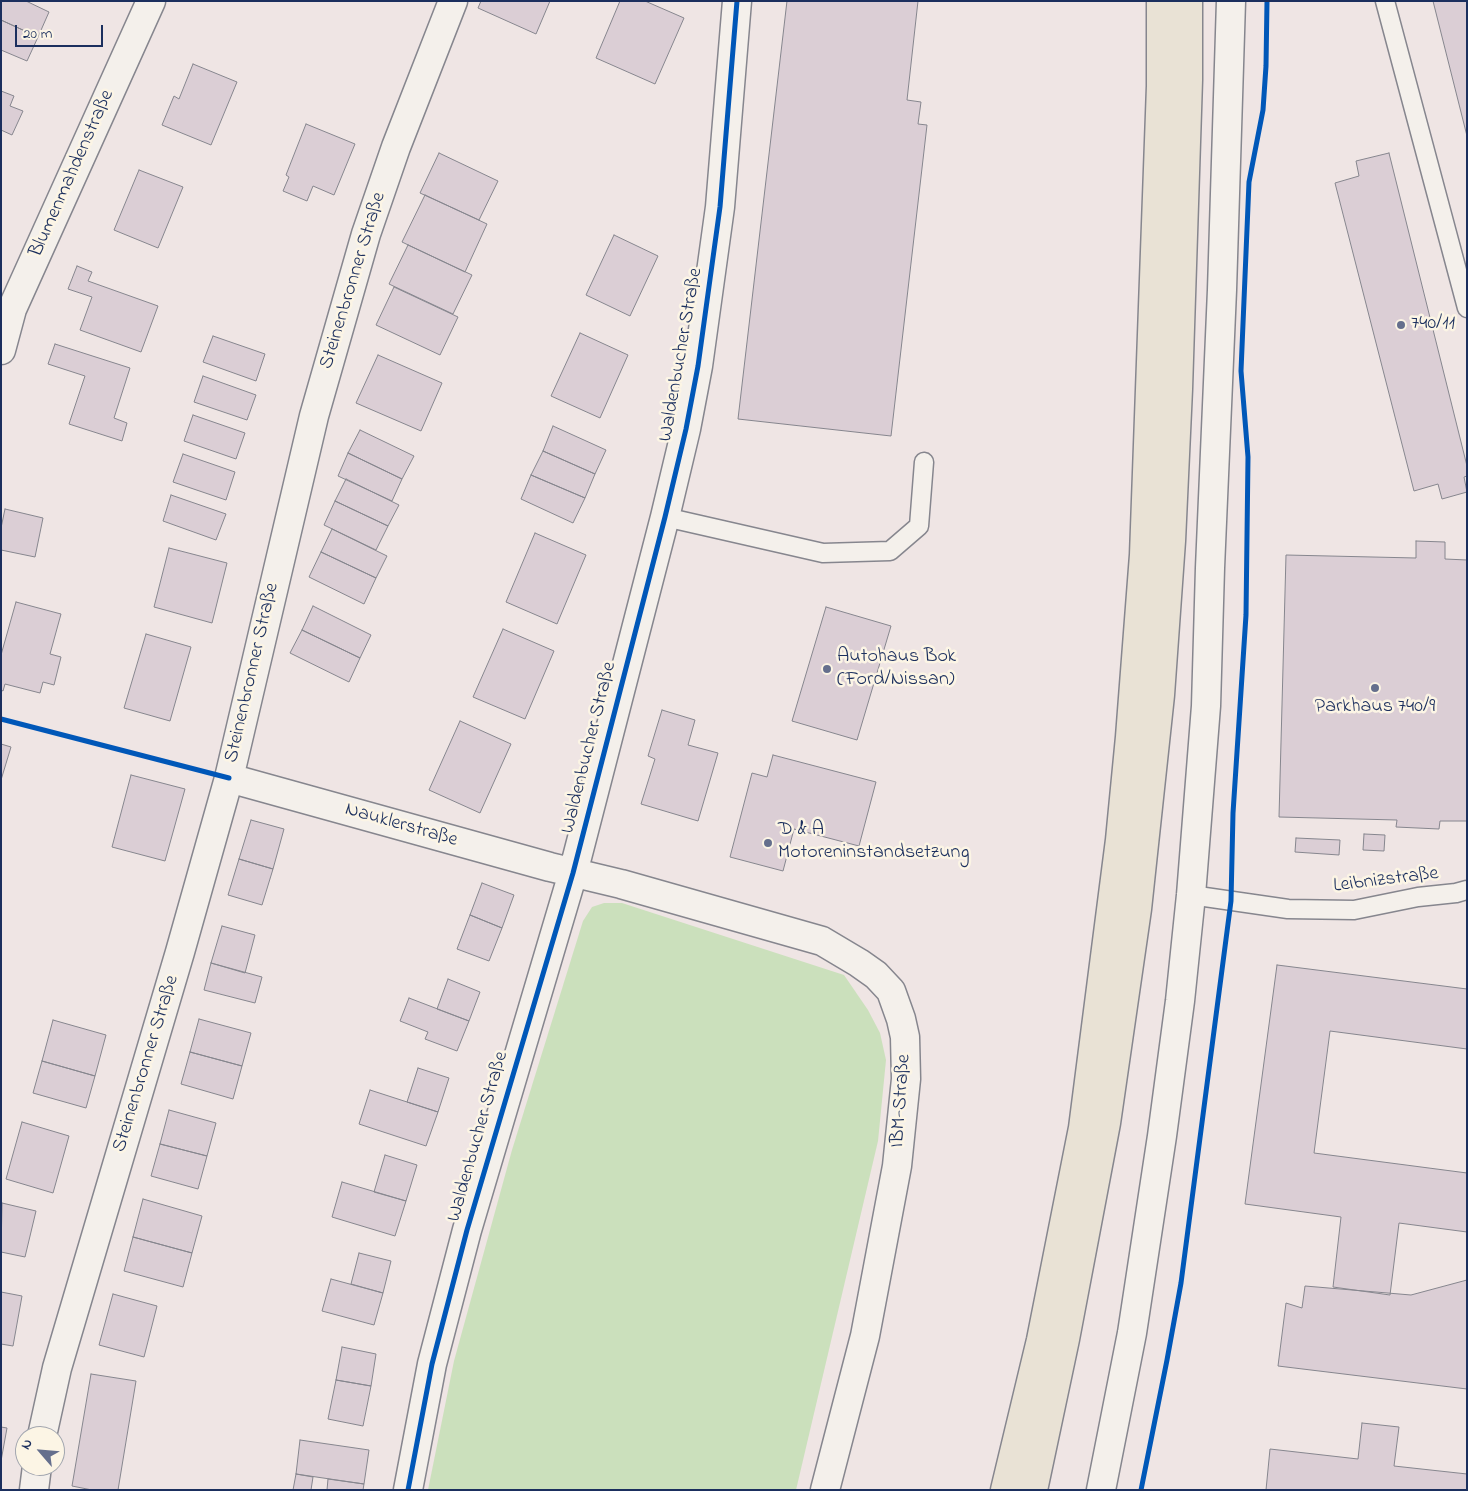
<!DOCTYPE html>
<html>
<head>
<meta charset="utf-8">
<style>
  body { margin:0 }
  #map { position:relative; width:1468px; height:1491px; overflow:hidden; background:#efe5e4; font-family:"Indie Flower",sans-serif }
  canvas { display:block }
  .frame { position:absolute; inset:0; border:2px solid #1b2f5e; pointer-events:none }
  .north { position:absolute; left:15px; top:1426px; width:50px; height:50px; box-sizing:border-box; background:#fcf5e5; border:1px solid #a2a6af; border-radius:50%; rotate:297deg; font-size:14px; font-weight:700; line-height:20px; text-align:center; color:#1b2f5e }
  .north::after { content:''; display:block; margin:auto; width:18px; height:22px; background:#656f8d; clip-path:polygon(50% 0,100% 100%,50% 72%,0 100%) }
  .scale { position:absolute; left:15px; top:25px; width:88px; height:22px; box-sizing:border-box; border:2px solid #1b2f5e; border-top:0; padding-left:6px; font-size:15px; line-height:18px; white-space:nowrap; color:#1b2f5e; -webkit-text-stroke:4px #fcf5e5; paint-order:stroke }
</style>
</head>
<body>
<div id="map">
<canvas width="1468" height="1491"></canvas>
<div class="frame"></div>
<div class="north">N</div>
<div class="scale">20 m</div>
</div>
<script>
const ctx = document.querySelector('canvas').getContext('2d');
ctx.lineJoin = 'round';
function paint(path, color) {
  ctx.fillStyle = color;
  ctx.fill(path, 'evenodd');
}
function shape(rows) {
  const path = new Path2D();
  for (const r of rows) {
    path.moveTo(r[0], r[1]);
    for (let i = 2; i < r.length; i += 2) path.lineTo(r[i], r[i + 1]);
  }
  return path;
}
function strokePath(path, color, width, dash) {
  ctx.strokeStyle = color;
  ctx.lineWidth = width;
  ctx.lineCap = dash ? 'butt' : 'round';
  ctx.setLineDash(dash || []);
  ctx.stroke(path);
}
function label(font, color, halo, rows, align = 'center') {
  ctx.font = font + ' "Indie Flower",sans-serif';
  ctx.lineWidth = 5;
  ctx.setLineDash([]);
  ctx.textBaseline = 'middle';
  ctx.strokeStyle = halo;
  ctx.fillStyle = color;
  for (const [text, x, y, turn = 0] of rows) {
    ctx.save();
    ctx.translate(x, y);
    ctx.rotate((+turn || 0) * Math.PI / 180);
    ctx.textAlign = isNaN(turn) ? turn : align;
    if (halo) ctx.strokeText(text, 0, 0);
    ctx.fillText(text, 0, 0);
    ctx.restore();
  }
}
paint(shape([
  [604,903,622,903,844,975,868,1010,880,1033,886,1060,878,1141,796,1490,428,1490,454,1361,512,1150,583,921,592,907]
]), '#cbe0bc');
const building = shape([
  [1,1,26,1,49,12,38,37,1,20,1,1],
  [481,1,550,1,536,34,478,8,481,1],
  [620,1,645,1,684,18,655,84,596,58,620,1],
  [787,1,918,1,907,100,921,102,918,124,927,125,891,436,738,419,787,1],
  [1433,1,1467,1,1467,136,1433,1],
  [1,20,38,37,27,61,1,50,1,20],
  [193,64,237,82,211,145,162,125,174,96,179,99,193,64],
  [1,91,14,96,10,106,23,111,12,135,1,130,1,91],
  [306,124,355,144,334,195,313,186,307,201,283,191,289,177,286,175,306,124],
  [439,153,498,181,479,220,420,193,439,153],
  [1389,153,1467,466,1467,476,1464,477,1467,492,1442,499,1438,484,1414,491,1335,183,1359,176,1356,161,1389,153],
  [139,170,183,187,158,248,114,230,139,170],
  [425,195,487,224,465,272,402,242,425,195],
  [614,235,658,256,630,316,586,295,614,235],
  [408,245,472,275,453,314,389,284,408,245],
  [77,266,92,272,88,281,158,306,141,352,80,330,92,297,68,289,77,266],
  [394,287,458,317,440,355,376,325,394,287],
  [580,333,628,355,600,418,551,396,580,333],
  [213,336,265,354,256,381,203,362,213,336],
  [55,344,130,368,114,418,127,423,122,441,69,424,85,376,48,364,55,344],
  [378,355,442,383,421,431,356,403,378,355],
  [203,376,256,395,247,420,194,402,203,376],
  [193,415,245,433,236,459,184,441,193,415],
  [553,426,606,450,595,474,543,451,553,426],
  [360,430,414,456,402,479,348,453,360,430],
  [543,451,595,474,585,498,531,475,543,451],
  [348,453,402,479,392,501,338,476,348,453],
  [183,454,235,472,226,500,173,482,183,454],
  [531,475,585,498,573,523,521,499,531,475],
  [346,479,399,505,388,526,335,501,346,479],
  [171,495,226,514,216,540,163,521,171,495],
  [335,501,388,526,376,550,324,525,335,501],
  [5,509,43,518,35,557,1,550,1,528,5,509],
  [332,529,387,556,376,578,321,552,332,529],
  [535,533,586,555,557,624,506,602,535,533],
  [1416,541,1445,542,1445,559,1467,560,1467,821,1440,821,1439,829,1396,827,1397,820,1279,817,1286,555,1416,558,1416,541],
  [169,548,227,563,212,623,154,607,169,548],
  [321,552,376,578,364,604,309,577,321,552],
  [16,602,61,614,50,654,61,657,54,685,43,682,40,693,5,684,3,691,1,690,1,655,16,602],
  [313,606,371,635,360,658,302,630,313,606],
  [826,607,891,626,857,740,792,721,826,607],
  [503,629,554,651,525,719,473,697,503,629],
  [302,630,360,658,349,682,290,653,302,630],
  [146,634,191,647,170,721,124,708,146,634],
  [662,710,695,720,688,745,718,753,698,821,641,804,655,759,648,756,662,710],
  [460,721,511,744,480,813,429,790,460,721],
  [1,744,11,747,1,780,1,744],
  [773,755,876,782,859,846,794,829,783,871,730,857,752,773,767,777,773,755],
  [131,775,185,789,165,861,112,847,131,775],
  [251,820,284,829,273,869,239,859,251,820],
  [1364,834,1385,835,1384,851,1363,850,1364,834],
  [1296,838,1340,840,1339,855,1295,852,1296,838],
  [239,859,273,869,262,905,228,895,239,859],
  [482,883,514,895,502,928,470,915,482,883],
  [470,915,502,928,489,961,457,949,470,915],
  [222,926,255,935,245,973,211,963,222,926],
  [211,963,262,977,255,1003,204,990,211,963],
  [1277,965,1467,989,1467,1049,1330,1031,1314,1153,1467,1173,1467,1232,1399,1223,1390,1295,1333,1287,1341,1217,1245,1204,1277,965],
  [448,979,480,992,469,1021,437,1009,448,979],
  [409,998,469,1021,457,1051,425,1039,428,1032,400,1021,409,998],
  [199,1019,251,1033,242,1066,190,1052,199,1019],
  [53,1020,106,1035,95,1076,42,1061,53,1020],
  [190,1052,242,1066,233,1099,181,1084,190,1052],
  [42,1061,95,1076,86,1108,33,1093,42,1061],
  [418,1068,449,1078,438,1112,407,1102,418,1068],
  [370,1090,438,1112,426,1146,359,1124,370,1090],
  [169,1110,216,1123,207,1156,160,1144,169,1110],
  [22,1122,69,1136,53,1193,6,1179,22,1122],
  [160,1144,207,1156,198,1189,151,1176,160,1144],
  [385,1155,417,1165,406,1201,374,1192,385,1155],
  [342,1182,406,1201,395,1236,332,1217,342,1182],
  [143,1199,202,1216,192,1253,133,1237,143,1199],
  [2,1203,36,1211,25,1257,1,1252,2,1203],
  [133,1237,192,1253,183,1287,124,1271,133,1237],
  [359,1253,391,1261,383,1293,351,1284,359,1253],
  [331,1279,383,1293,374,1325,322,1311,331,1279],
  [1467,1280,1467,1389,1278,1366,1286,1303,1302,1308,1305,1286,1411,1295,1467,1280],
  [1,1292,22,1296,13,1346,1,1344,1,1292],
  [113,1294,157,1306,144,1357,99,1345,113,1294],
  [342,1347,376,1354,371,1386,336,1380,342,1347],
  [91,1374,136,1381,118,1490,92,1490,72,1486,91,1374],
  [336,1380,371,1386,363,1426,328,1419,336,1380],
  [1362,1423,1399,1427,1394,1466,1467,1474,1467,1490,1266,1490,1270,1449,1358,1459,1362,1423],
  [1,1427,7,1428,1,1461,1,1427],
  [300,1440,369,1450,364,1484,296,1474,300,1440],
  [296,1474,313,1477,311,1490,293,1490,296,1474],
  [328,1479,364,1484,363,1490,327,1490,328,1479]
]);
paint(building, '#dbced5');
strokePath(building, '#86868e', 1);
const service = shape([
  [1385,1,1467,308],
  [665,517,823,553,890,551,919,526,924,462],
  [1191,895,1288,909,1354,910,1418,897,1456,893,1467,890]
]);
const minor = shape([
  [1,350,12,309,151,1],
  [229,778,550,867,621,884,822,941,859,963,876,975,891,991,901,1019,905,1037,906,1079,897,1166,865,1336,825,1490],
  [42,1436,57,1368,180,952,229,778,314,416,366,234,396,147,453,1],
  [34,1490,37,1466],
  [408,1490,432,1364,467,1230,573,873,665,517,686,429,698,366,720,207,737,1]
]);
const tertiary = shape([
  [1101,1490,1132,1333,1162,1136,1180,1001,1191,895,1206,706,1210,568,1222,290,1231,1]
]);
const motorway = shape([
  [1005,1490,1041,1340,1083,1128,1120,840,1130,737,1144,555,1161,86,1161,1],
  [1033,1490,1065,1339,1106,1123,1137,909,1160,695,1171,541,1178,389,1188,80,1188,1]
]);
strokePath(service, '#86868e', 21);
strokePath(minor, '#86868e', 31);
strokePath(tertiary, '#86868e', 31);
strokePath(motorway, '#86868e', 31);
strokePath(service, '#f4f0eb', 18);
strokePath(minor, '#f4f0eb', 28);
strokePath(tertiary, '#f4f0eb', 28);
strokePath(motorway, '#e9e2d5', 28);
strokePath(shape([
  [1,719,229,778],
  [408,1490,432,1364,467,1230,573,873,665,517,686,429,698,366,720,207,737,1],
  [1141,1490,1167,1360,1181,1283,1231,901,1233,813,1246,615,1248,457,1241,371,1249,182,1263,110,1266,66,1267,1]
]), '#0057b8', 5);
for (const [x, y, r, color] of [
  [1401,325,5,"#656f8d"],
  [827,669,5,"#656f8d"],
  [1375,688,5,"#656f8d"],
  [768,843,5,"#656f8d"]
]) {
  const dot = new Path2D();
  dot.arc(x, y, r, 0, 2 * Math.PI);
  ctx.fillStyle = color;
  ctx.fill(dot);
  strokePath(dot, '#fcf5e5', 2);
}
label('20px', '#1b2f5e', '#fcf5e5', [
  ["Blumenmahdenstraße",73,174,-66],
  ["Steinenbronner Straße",354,281,-73],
  ["Waldenbucher Straße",682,355,-80],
  ["Steinenbronner Straße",253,673,-77],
  ["Waldenbucher Straße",590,748,-76],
  ["Nauklerstraße",401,826,16],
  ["Leibnizstraße",1386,881,-7],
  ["Steinenbronner Straße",147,1064,-73],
  ["IBM-Straße",902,1101,-86],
  ["Waldenbucher Straße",479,1137,-74]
]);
label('20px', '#1b2f5e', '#fcf5e5', [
  ["740/11",1411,325],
  ["Autohaus Bok",837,658],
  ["(Ford/Nissan)",837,681],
  ["Parkhaus 740/9",1375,708,"center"],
  ["D & A",778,831],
  ["Motoreninstandsetzung",778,854]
], 'left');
</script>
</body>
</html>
